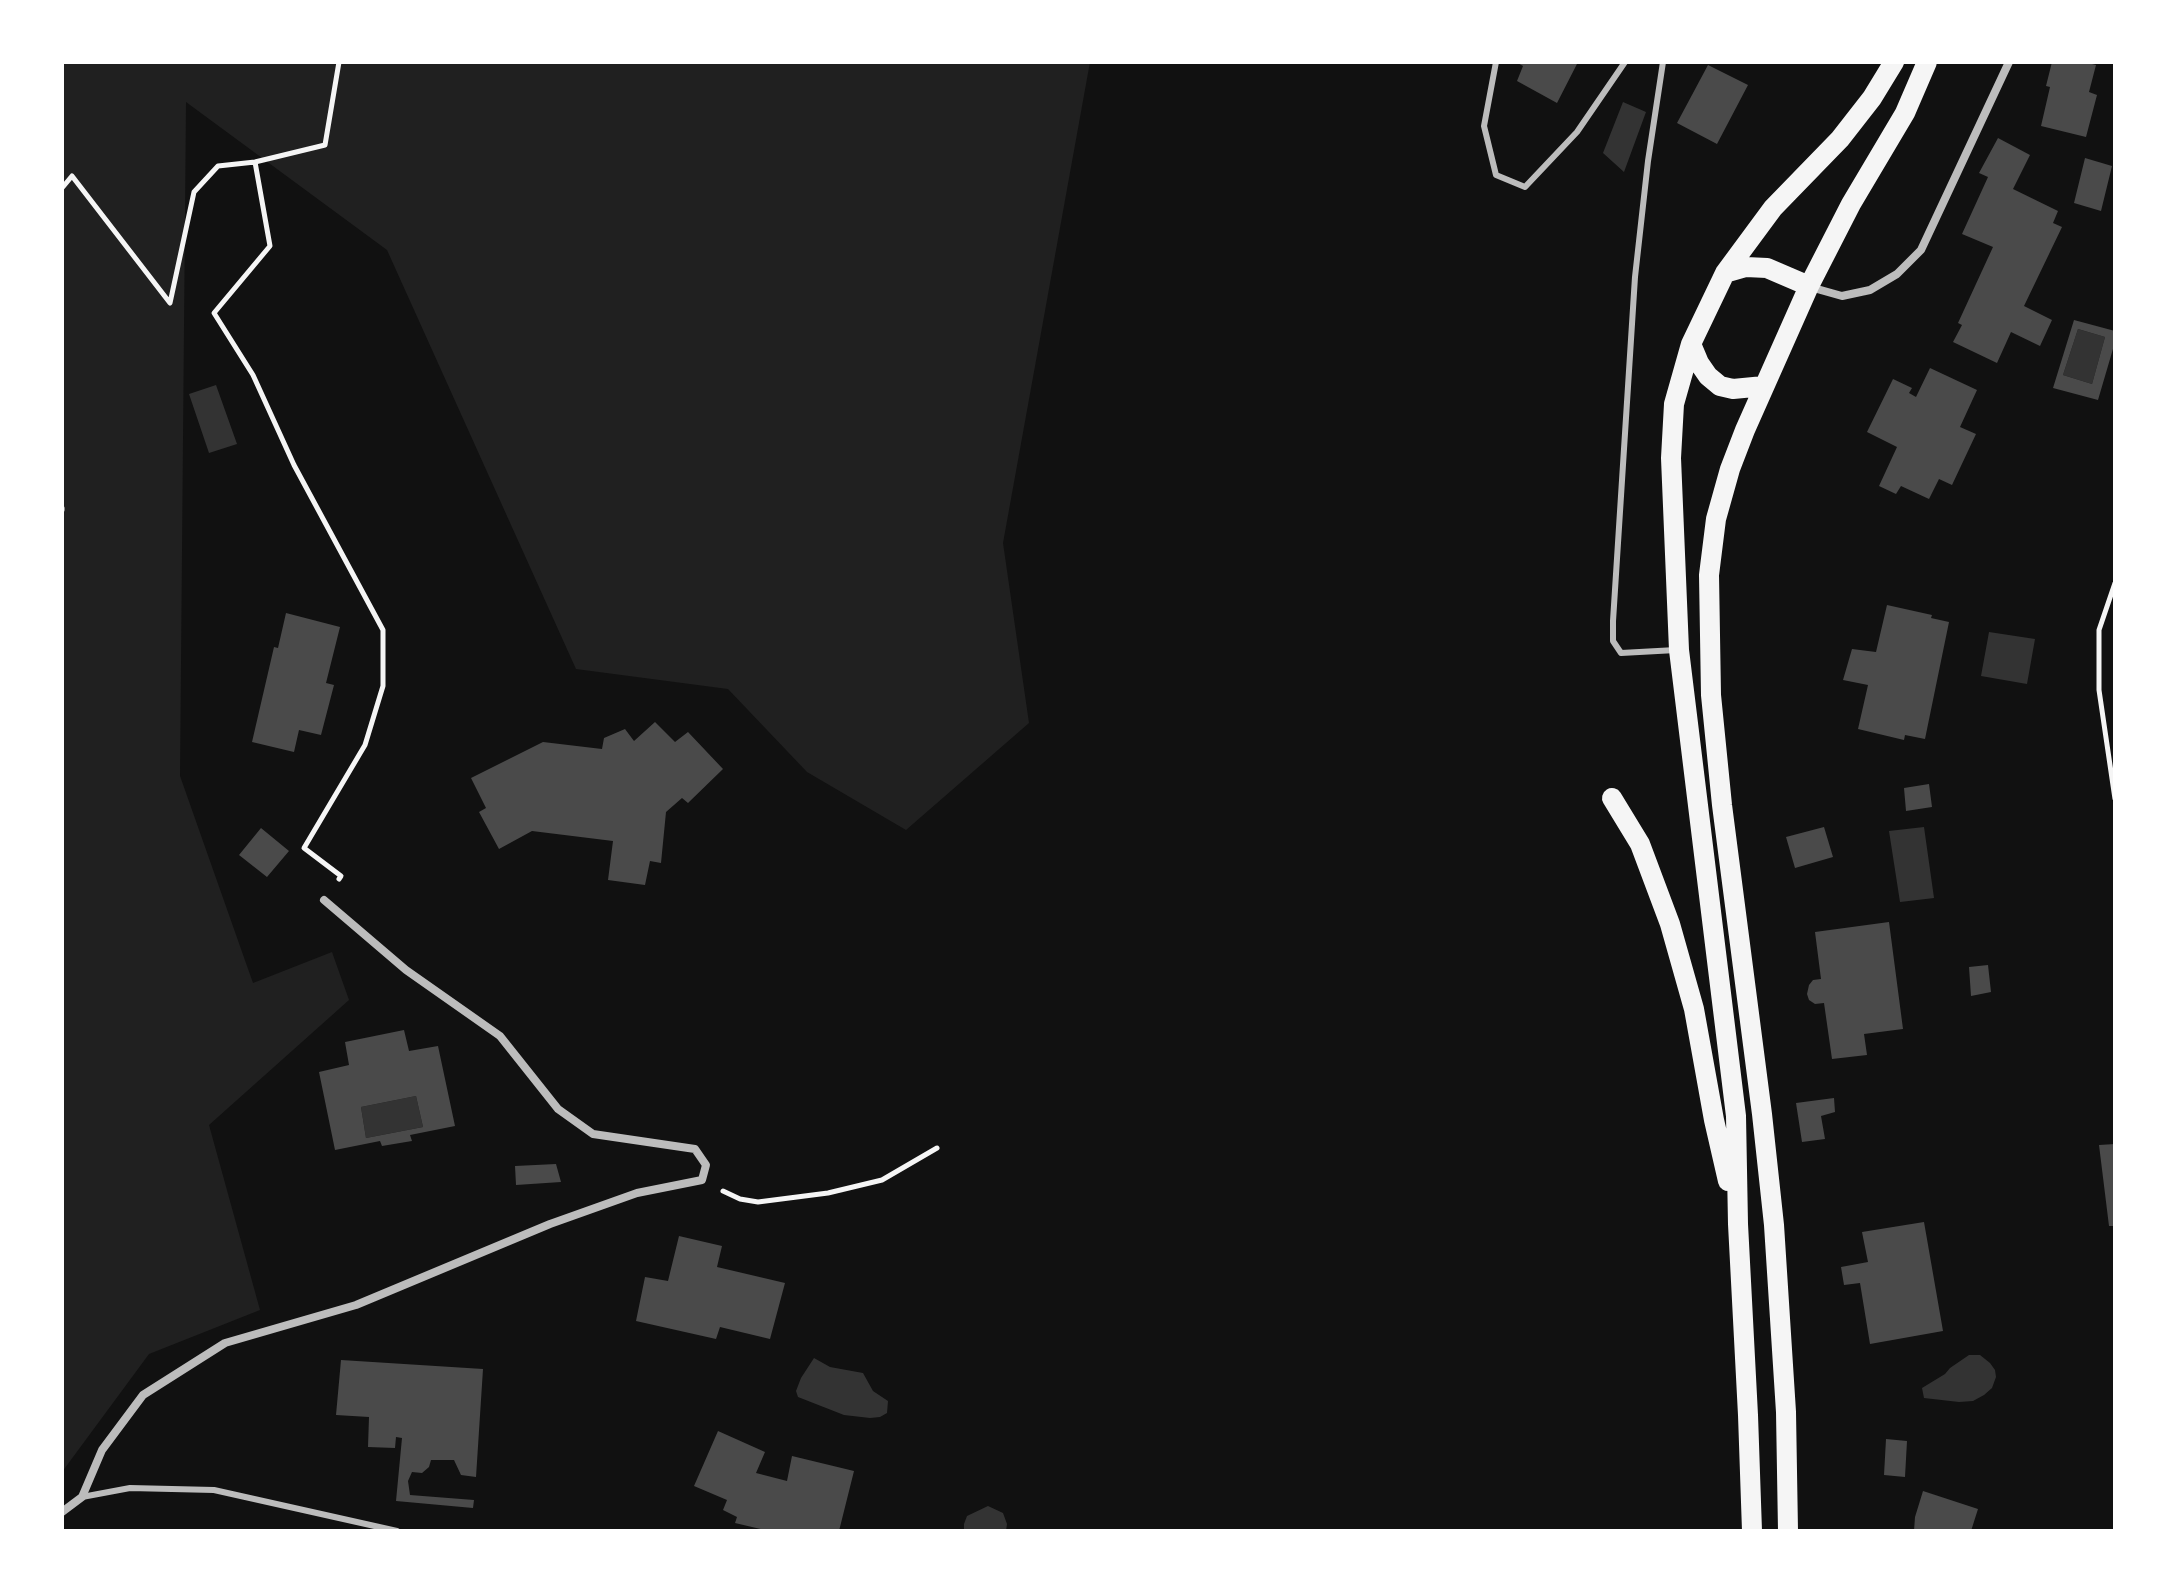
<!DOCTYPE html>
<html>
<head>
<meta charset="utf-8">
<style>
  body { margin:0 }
  #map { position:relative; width:2177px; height:1593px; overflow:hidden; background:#111; font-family:"Archivo Narrow",sans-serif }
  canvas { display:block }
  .frame { position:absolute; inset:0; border:64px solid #fff; pointer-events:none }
</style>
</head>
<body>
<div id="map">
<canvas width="2177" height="1593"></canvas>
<div class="frame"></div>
</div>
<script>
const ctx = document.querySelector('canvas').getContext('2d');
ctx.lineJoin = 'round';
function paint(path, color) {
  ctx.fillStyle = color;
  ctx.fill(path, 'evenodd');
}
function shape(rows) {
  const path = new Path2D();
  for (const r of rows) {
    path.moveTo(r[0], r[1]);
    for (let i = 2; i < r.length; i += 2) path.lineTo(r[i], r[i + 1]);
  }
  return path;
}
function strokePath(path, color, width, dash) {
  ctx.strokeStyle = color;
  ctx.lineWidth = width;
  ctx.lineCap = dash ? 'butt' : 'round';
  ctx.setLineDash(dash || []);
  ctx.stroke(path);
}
paint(shape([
  [62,62,1090,62,1003,543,1029,723,906,830,807,772,728,689,576,669,387,250,186,102,180,776,253,983,332,952,349,1000,209,1125,260,1310,149,1354,62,1472]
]), '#202020');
paint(shape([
  [1623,102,1646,112,1624,172,1603,153],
  [2078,329,2105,337,2092,384,2063,375],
  [216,385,237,444,209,453,189,394],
  [1989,632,2035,639,2027,684,1981,676],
  [1924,827,1934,898,1900,902,1889,831],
  [416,1096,423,1127,366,1138,361,1107],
  [1969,1355,1980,1355,1990,1363,1995,1370,1996,1377,1992,1388,1984,1395,1973,1401,1959,1402,1924,1398,1922,1388,1945,1374,1950,1368],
  [814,1358,830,1367,863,1373,873,1391,888,1401,887,1413,880,1417,870,1418,844,1415,798,1397,796,1391,801,1378],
  [988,1506,1003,1513,1007,1524,1006,1531,964,1531,964,1524,967,1516]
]), '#333');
paint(shape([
  [1516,62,1578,62,1557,103,1517,81,1523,66],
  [2052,62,2084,62,2096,65,2089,92,2097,95,2086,137,2041,126,2050,87,2046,86],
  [1708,65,1748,85,1717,144,1677,123],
  [1998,138,2030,155,2013,189,2058,211,2053,223,2062,227,2024,306,2052,320,2040,346,2011,332,1997,363,1953,342,1962,325,1958,323,1993,247,1962,234,1988,177,1979,173],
  [2085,158,2112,166,2101,211,2074,203],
  [2074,320,2115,331,2115,342,2098,400,2053,388],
  [2078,329,2105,337,2092,384,2063,375],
  [1930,368,1977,390,1960,427,1976,434,1952,485,1939,479,1929,499,1901,486,1896,494,1879,486,1897,447,1867,432,1893,379,1912,388,1909,393,1916,397],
  [1887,605,1932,615,1931,618,1949,622,1925,739,1905,735,1904,740,1858,729,1868,685,1843,680,1852,649,1876,652],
  [286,613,340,627,326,683,334,685,321,735,299,730,294,752,252,742,274,647,278,648],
  [655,722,675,742,688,732,723,769,688,803,682,798,666,812,661,863,650,861,645,885,608,880,613,841,532,831,499,849,479,812,486,808,471,778,543,742,602,749,604,738,625,729,634,741],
  [1929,784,1932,807,1906,811,1904,788],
  [1824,827,1833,857,1795,868,1786,837],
  [261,828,289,851,267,877,239,855],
  [1889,922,1903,1029,1864,1034,1867,1055,1832,1059,1824,1003,1815,1004,1809,1000,1807,994,1809,985,1813,980,1821,979,1815,932],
  [1988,965,1991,992,1971,996,1969,967],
  [404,1030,409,1051,438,1046,455,1126,410,1135,412,1141,382,1146,380,1141,335,1150,319,1072,349,1065,345,1042],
  [416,1096,423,1127,366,1138,361,1107],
  [1834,1098,1835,1112,1821,1116,1825,1139,1802,1142,1796,1103],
  [2115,1144,2115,1226,2109,1226,2099,1145],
  [556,1164,561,1182,516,1185,515,1166],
  [1924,1222,1943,1331,1870,1344,1860,1283,1844,1285,1841,1267,1868,1262,1862,1232],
  [679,1236,722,1246,717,1267,785,1283,770,1339,720,1327,716,1339,636,1321,645,1277,668,1281],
  [341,1360,483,1369,476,1477,461,1475,454,1460,431,1460,429,1467,422,1473,412,1472,408,1481,410,1495,474,1500,473,1508,396,1501,402,1438,396,1437,395,1448,368,1447,369,1417,336,1415],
  [718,1431,765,1452,756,1473,787,1481,792,1456,854,1471,839,1531,769,1531,735,1523,737,1517,723,1510,727,1500,694,1486],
  [1886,1439,1907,1441,1905,1477,1884,1475],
  [1923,1491,1978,1509,1971,1531,1914,1531,1915,1517]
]), '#4a4a4a');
strokePath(shape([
  [255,162,270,246,214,313,253,375,294,465,383,630,383,686,365,745,304,848,341,876,339,879],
  [62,188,72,176,170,303,194,192,218,166,255,162,325,145,339,62],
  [62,508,62,510],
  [2115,583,2099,630,2099,690,2115,799],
  [723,1191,740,1199,758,1202,828,1193,882,1180,937,1148]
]), '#f5f5f5', 5);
strokePath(shape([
  [1496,62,1484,126,1496,175,1525,187,1577,132,1625,62],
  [1663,62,1648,161,1635,277,1613,621,1613,641,1621,653,1676,650],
  [82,1497,130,1488,214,1490,397,1531]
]), '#bcbcbc', 6);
strokePath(shape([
  [1810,287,1842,296,1870,290,1897,274,1921,250,2009,62],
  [62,1512,82,1497,102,1450,143,1395,225,1343,356,1305,550,1224,637,1193,702,1180,706,1165,695,1149,593,1134,558,1109,500,1036,406,970,324,900]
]), '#bcbcbc', 8);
strokePath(shape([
  [1725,273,1746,267,1767,268,1809,286],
  [1691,344,1699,363,1708,376,1720,386,1733,389,1764,386],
  [1612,798,1640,844,1670,924,1694,1009,1714,1120,1728,1181],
  [1752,1531,1748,1415,1738,1224,1736,1116,1679,650,1671,458,1674,404,1691,344,1725,273,1773,208,1840,139,1872,98,1894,62],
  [1788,1531,1786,1412,1774,1225,1762,1114,1722,805,1711,695,1709,575,1716,519,1730,469,1745,430,1809,286,1851,204,1905,113,1927,62]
]), '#f5f5f5', 20);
</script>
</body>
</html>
